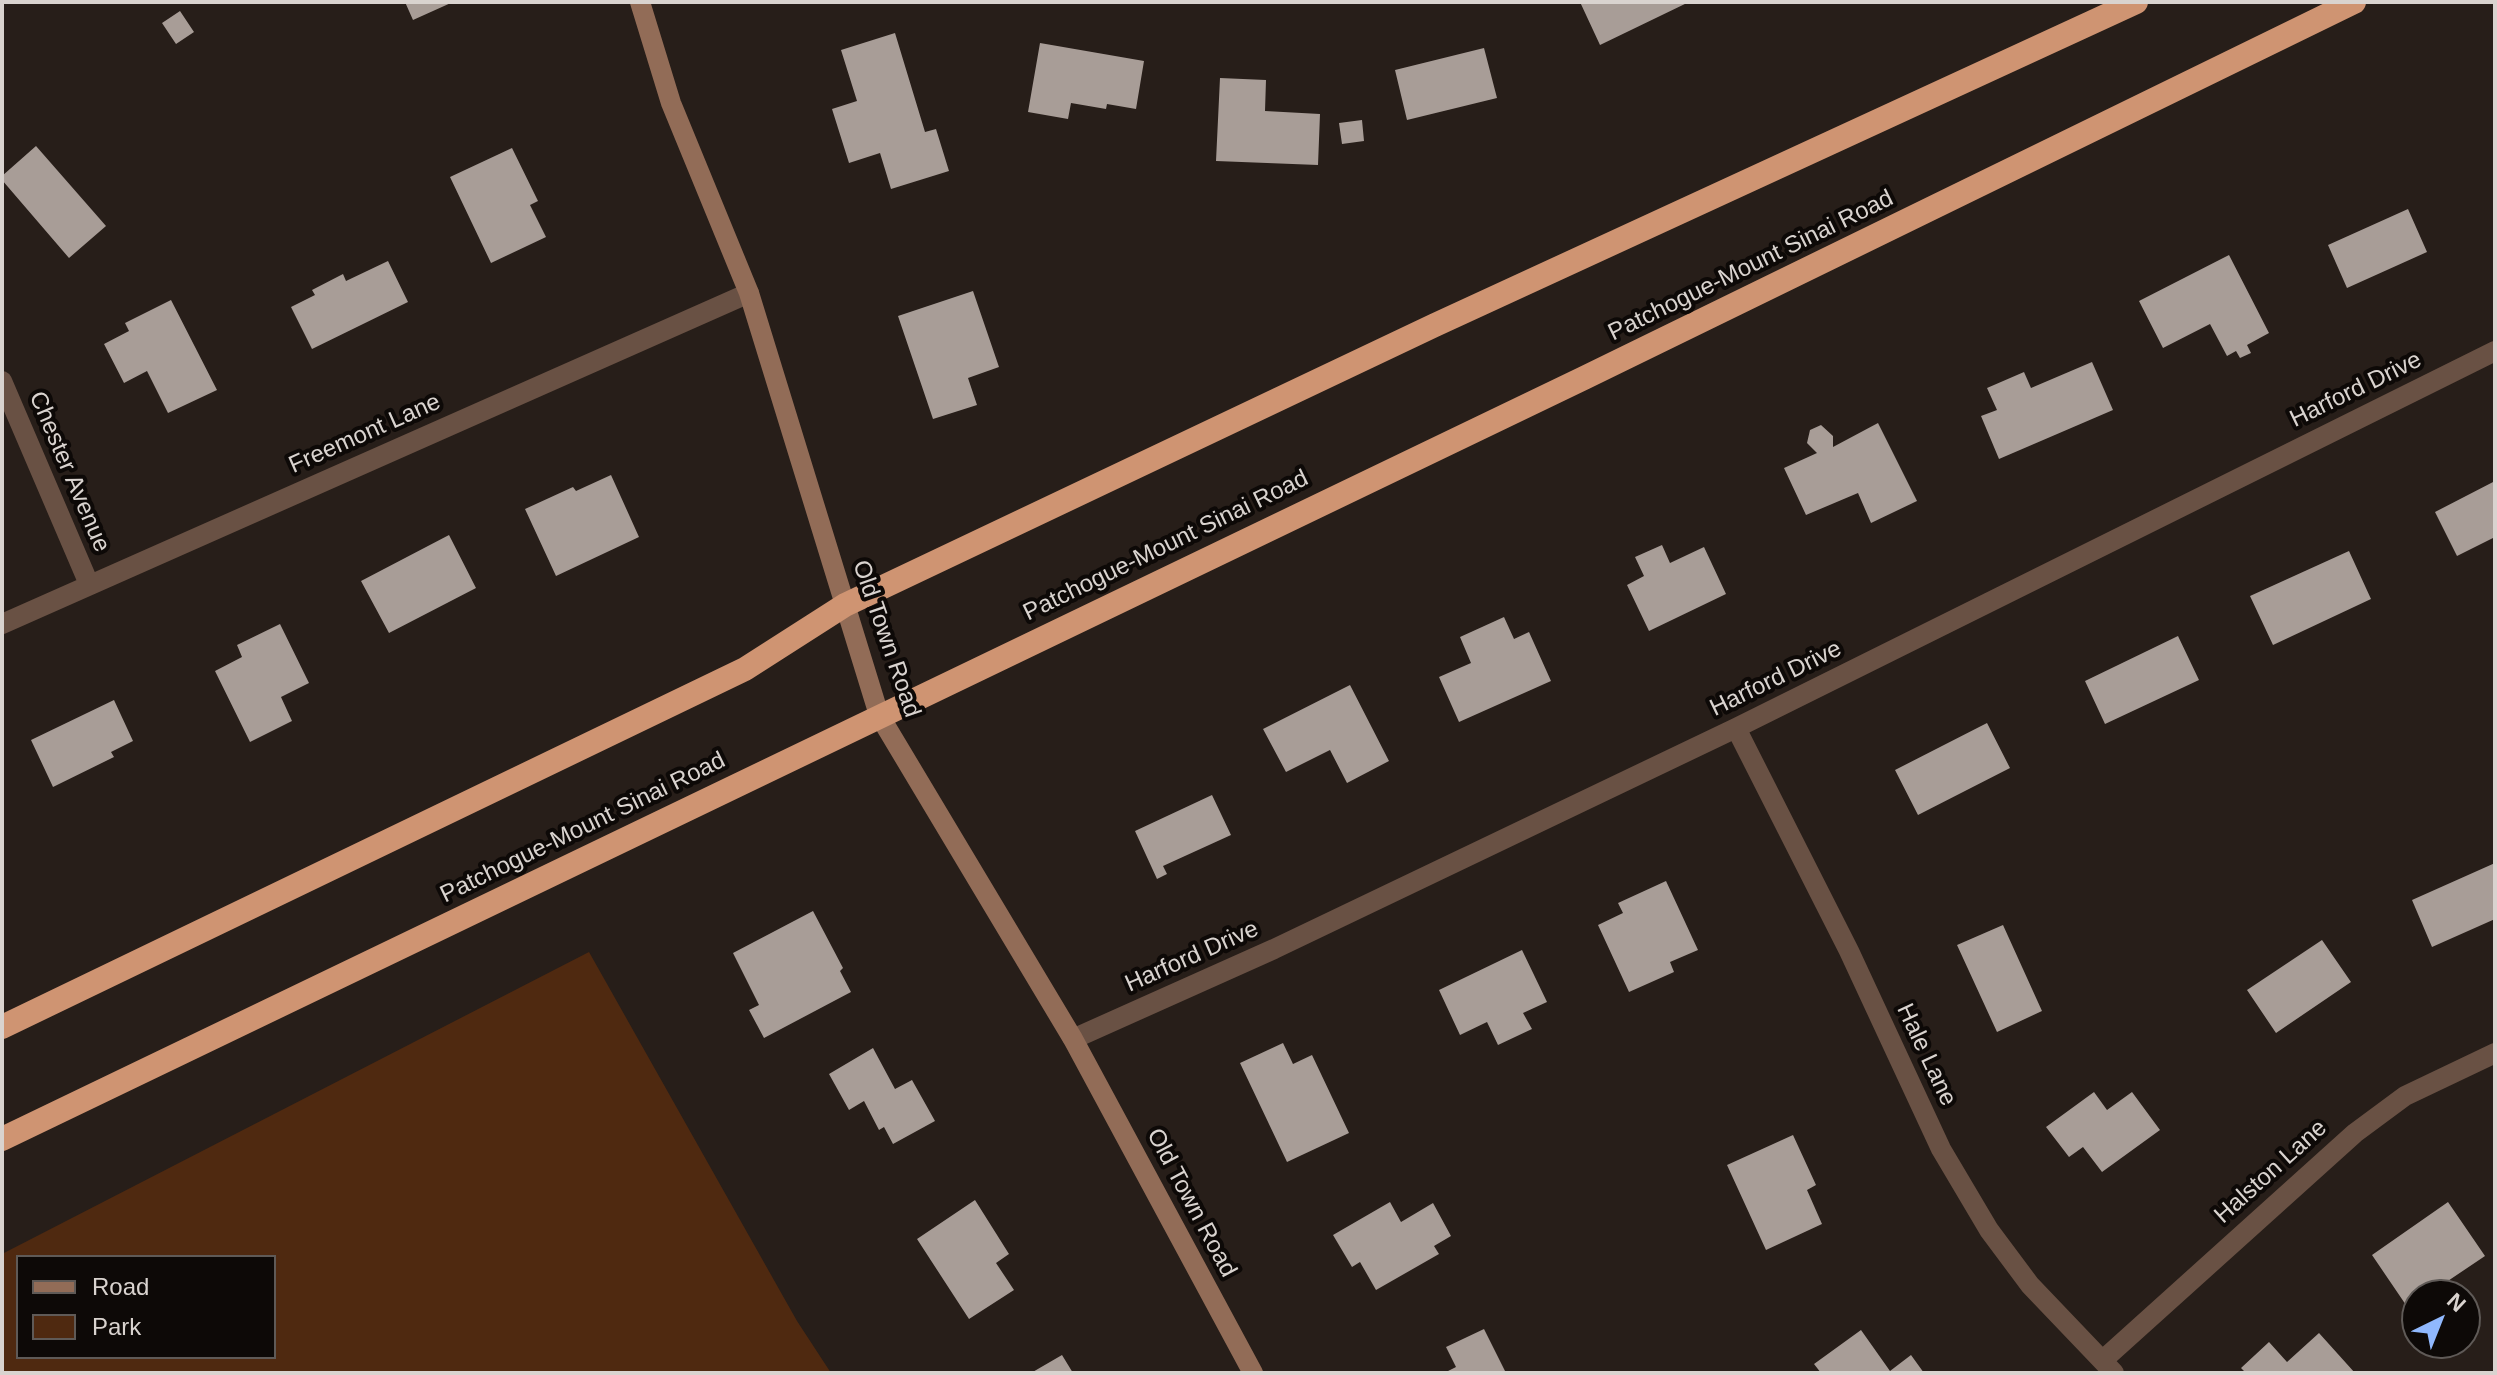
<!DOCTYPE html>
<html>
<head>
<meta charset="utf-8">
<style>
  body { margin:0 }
  #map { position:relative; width:2497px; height:1375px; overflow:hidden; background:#271e19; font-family:Helvetica,sans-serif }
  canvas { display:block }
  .frame { position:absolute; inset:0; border:4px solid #d9d3cf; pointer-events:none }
  .legend { position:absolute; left:16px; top:1255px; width:260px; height:104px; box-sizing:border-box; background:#0d0907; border:2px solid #5f5a57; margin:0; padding:10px 14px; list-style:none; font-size:24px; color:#d9d3cf }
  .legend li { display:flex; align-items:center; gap:16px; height:40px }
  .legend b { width:40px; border:2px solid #5f5a57 }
  .north { position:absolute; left:2401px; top:1279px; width:80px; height:80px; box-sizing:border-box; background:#0d0907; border:2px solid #5f5a57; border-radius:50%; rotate:43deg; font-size:22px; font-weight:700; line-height:32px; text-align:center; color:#d9d3cf }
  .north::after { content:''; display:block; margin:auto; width:28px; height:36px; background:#90b8fd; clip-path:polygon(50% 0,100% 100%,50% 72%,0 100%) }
</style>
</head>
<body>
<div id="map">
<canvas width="2497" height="1375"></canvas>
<div class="frame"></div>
<ul class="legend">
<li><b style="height:10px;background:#926c57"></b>Road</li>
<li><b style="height:22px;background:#4f2910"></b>Park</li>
</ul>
<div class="north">N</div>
</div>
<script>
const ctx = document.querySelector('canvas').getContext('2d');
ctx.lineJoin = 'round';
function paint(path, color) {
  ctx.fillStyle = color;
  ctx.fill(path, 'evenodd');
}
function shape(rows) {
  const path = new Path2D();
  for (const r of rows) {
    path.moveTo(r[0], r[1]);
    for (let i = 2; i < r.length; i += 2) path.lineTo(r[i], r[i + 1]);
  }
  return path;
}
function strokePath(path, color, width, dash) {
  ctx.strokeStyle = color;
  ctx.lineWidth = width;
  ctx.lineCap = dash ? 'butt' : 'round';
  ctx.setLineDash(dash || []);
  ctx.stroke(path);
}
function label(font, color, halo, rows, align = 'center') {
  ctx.font = font + ' Helvetica,sans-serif';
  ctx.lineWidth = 8;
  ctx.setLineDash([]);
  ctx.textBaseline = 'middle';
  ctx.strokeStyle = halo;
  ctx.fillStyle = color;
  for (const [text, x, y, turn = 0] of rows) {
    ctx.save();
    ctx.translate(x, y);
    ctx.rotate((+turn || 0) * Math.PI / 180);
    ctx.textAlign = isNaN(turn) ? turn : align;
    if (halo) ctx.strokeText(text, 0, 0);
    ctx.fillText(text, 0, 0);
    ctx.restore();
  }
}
paint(shape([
  [589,952,797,1321,831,1373,2,1373,2,1254],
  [18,1257,274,1257,274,1357,18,1357]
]), '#4f2910');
paint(shape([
  [405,2,453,2,413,20],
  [1580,2,1689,2,1600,45],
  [180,11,194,32,176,44,162,23],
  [895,33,925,132,936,129,949,171,891,189,880,153,849,163,832,109,857,101,841,50],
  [1040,43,1144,61,1136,109,1107,104,1106,109,1071,103,1068,119,1028,112],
  [1484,48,1497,98,1407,120,1395,70],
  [1220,78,1266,80,1265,111,1320,114,1318,165,1216,161],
  [1362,120,1364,141,1342,144,1339,123],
  [36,146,106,226,69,258,2,180,2,176],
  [512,148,538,201,530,205,546,237,491,263,450,177],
  [2408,209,2427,252,2347,288,2328,245],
  [2229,255,2269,333,2247,345,2251,353,2240,358,2236,351,2227,356,2210,324,2163,348,2139,301],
  [388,261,408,302,312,349,291,307,315,295,312,290,343,274,346,281],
  [973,291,999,367,968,378,977,405,933,419,898,316],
  [171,300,217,390,168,413,147,371,124,383,104,344,129,331,125,323],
  [2092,362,2113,410,1999,459,1981,416,1997,410,1987,388,2024,372,2031,388],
  [1878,423,1917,501,1871,523,1858,493,1806,515,1784,468,1817,453,1807,443,1810,430,1821,425,1833,436,1833,447],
  [611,475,639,537,556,576,525,509,573,487,576,491],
  [2495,481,2495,537,2457,556,2435,512],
  [449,535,476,588,389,633,361,581],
  [1662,545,1670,563,1704,547,1726,594,1649,631,1627,585,1644,576,1635,557],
  [2349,551,2371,599,2273,645,2250,596],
  [1504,617,1514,639,1529,632,1551,681,1459,722,1439,677,1471,663,1460,637],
  [280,624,309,683,281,697,292,721,250,742,215,671,242,657,237,645],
  [2178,636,2199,680,2105,724,2085,681],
  [1350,685,1389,761,1347,783,1330,750,1286,772,1263,729],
  [114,700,133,741,111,752,114,757,53,787,31,740],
  [1987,723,2010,768,1918,815,1895,770],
  [1212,795,1231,835,1163,866,1167,874,1157,879,1135,831],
  [2495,863,2495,919,2432,947,2412,900],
  [1666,881,1698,950,1670,962,1674,972,1629,992,1598,925,1623,913,1618,903],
  [813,911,843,968,840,971,851,992,764,1038,749,1010,759,1005,733,953],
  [2003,925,2042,1011,1997,1032,1957,945],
  [2322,940,2351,982,2276,1033,2247,990],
  [1522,950,1547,1002,1523,1013,1532,1029,1498,1045,1487,1022,1460,1035,1439,990],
  [1283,1043,1293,1064,1312,1055,1349,1133,1287,1162,1240,1063],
  [873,1048,895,1089,912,1080,935,1121,893,1144,884,1127,879,1130,864,1101,849,1110,829,1074],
  [2094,1092,2107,1110,2132,1092,2160,1130,2102,1172,2083,1147,2069,1157,2046,1127],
  [1793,1135,1816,1185,1807,1190,1822,1224,1766,1250,1727,1165],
  [975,1200,1009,1254,996,1263,1014,1290,969,1319,917,1239],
  [1390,1202,1401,1222,1433,1203,1451,1236,1434,1246,1439,1254,1376,1290,1360,1262,1352,1267,1333,1235],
  [2448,1202,2485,1256,2427,1295,2417,1295,2417,1302,2408,1308,2372,1255],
  [1484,1329,1506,1373,1444,1373,1456,1367,1446,1347],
  [1861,1330,1890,1371,1911,1355,1924,1373,1821,1373,1814,1364],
  [2319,1333,2355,1373,2246,1373,2241,1368,2269,1342,2287,1362],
  [1062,1355,1073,1373,1031,1373]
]), '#a89d97');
strokePath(shape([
  [2,381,89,584],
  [2,624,749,293],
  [1736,728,1849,951,1941,1149,1989,1230,2030,1285,2114,1373],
  [1073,1039,1274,949,1736,728,2495,351],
  [2103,1360,2355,1133,2405,1096,2495,1053]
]), '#695144', 20);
strokePath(shape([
  [640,2,671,103,749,293,879,715,1073,1039,1253,1373]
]), '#926c57', 20);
strokePath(shape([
  [2,1027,745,669,845,605,1435,325,2136,2],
  [2,1139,1584,378,2354,2]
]), '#cf9472', 24);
label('24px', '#d9d3cf', '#0d0907', [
  ["Patchogue-Mount Sinai Road",1751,266,-26],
  ["Harford Drive",2356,390,-26],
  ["Freemont Lane",365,434,-24],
  ["Chester Avenue",69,472,67],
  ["Patchogue-Mount Sinai Road",1166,546,-26],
  ["Old Town Road",886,639,71],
  ["Harford Drive",1776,679,-26],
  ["Patchogue-Mount Sinai Road",583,828,-26],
  ["Harford Drive",1192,957,-24],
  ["Hale Lane",1926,1055,65],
  ["Halston Lane",2271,1172,-42],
  ["Old Town Road",1191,1203,62]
]);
</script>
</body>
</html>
